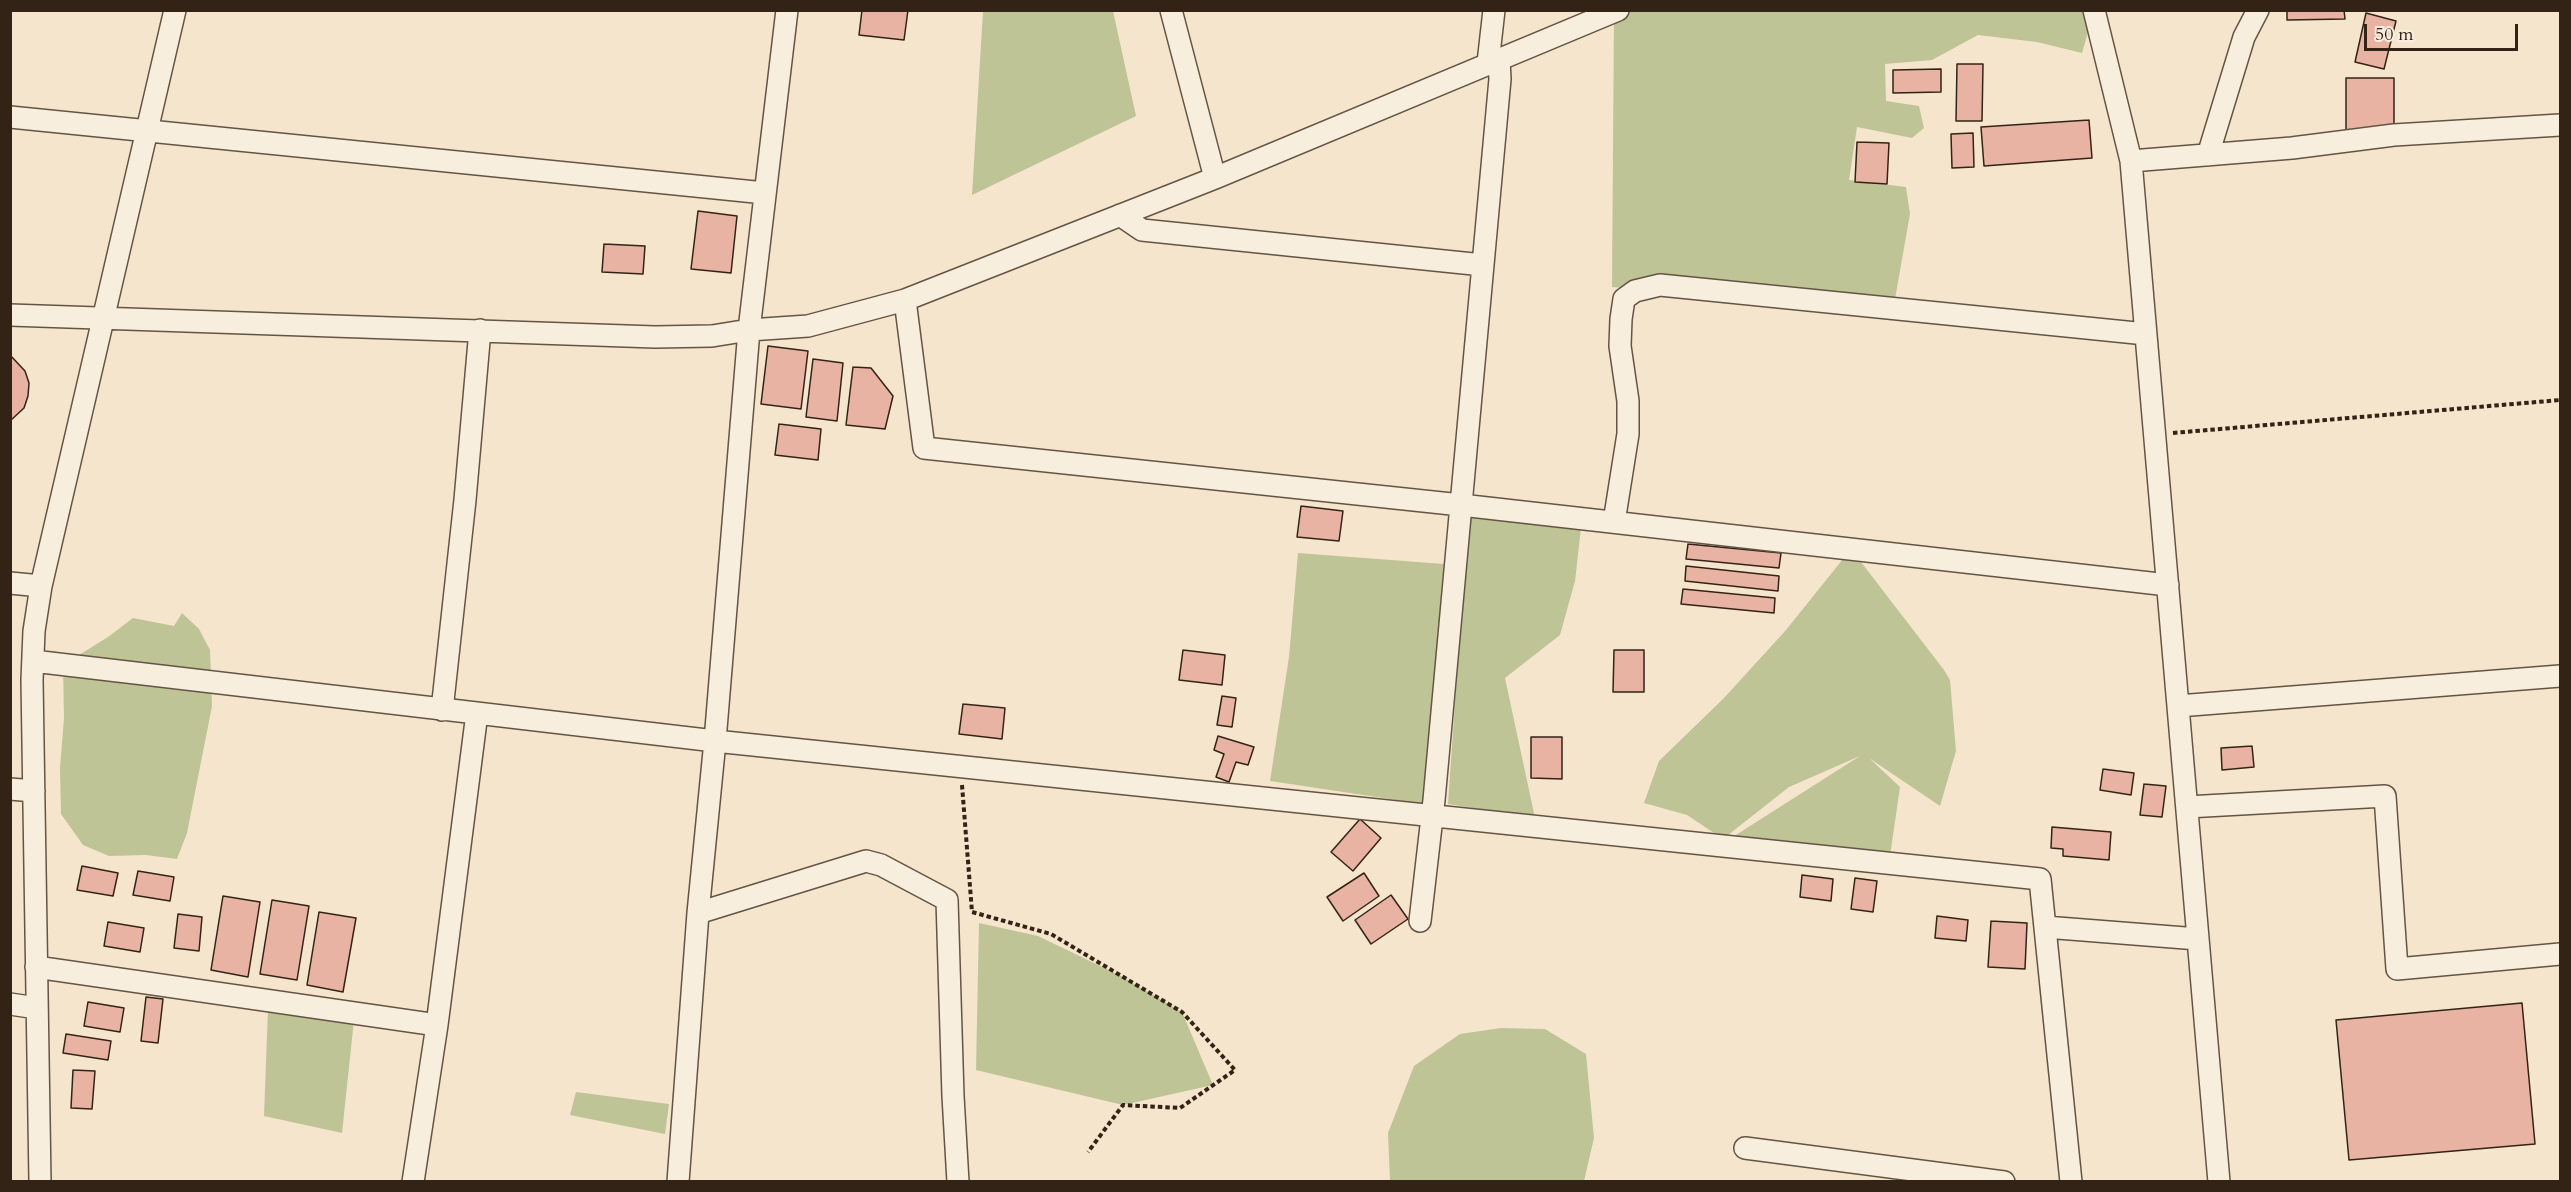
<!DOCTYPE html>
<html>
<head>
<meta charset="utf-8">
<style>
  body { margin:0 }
  #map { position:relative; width:2571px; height:1192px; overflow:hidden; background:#f5e5cc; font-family:Cardo,serif }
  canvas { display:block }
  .frame { position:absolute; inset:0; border:12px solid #332317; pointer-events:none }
  .scale { position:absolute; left:2364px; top:24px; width:154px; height:27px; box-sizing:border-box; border:3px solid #332317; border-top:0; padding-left:8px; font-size:18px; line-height:21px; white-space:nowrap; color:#332317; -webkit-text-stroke:4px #f8eede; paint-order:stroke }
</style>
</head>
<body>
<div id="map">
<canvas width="2571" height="1192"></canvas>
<div class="frame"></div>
<div class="scale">50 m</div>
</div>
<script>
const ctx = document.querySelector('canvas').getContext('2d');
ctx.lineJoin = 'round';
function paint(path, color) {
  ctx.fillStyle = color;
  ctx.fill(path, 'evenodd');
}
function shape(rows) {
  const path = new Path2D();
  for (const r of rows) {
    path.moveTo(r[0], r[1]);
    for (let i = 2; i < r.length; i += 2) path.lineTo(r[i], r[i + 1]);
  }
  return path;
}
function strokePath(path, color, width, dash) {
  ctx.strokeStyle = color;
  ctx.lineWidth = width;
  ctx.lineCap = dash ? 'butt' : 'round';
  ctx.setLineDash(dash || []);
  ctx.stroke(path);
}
paint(shape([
  [1618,10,2094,11,2082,53,2037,42,1978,35,1932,60,1885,64,1886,101,1919,106,1924,128,1912,138,1857,127,1849,180,1906,187,1910,214,1892,316,1843,303,1612,287,1614,12],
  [983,11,1113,11,1136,116,972,195],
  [1468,515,1582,519,1575,581,1560,635,1505,678,1535,818,1448,804],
  [1851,549,1944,670,1950,680,1956,751,1940,806,1869,758,1900,787,1890,856,1728,840,1860,756,1789,787,1723,839,1687,815,1644,803,1659,761,1724,698,1786,630],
  [1298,553,1444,564,1423,804,1270,781,1289,657],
  [182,613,199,629,210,650,212,706,187,833,177,859,146,855,109,856,83,845,61,814,60,768,64,718,63,665,108,637,133,618,174,626],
  [979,923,1038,936,1121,976,1182,1012,1213,1085,1123,1105,976,1070],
  [268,1009,354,1020,342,1133,264,1116],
  [1501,1028,1545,1029,1586,1054,1594,1138,1584,1181,1390,1181,1388,1133,1414,1066,1460,1034],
  [576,1092,669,1104,665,1134,570,1115]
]), '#bec496');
const building = shape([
  [862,10,908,10,904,40,859,35,862,10],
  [2287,10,2344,10,2345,19,2287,20,2287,10],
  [2366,13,2396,21,2384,69,2355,62,2366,13],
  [1957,64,1983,64,1982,121,1956,121,1957,64],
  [1941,69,1941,92,1893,93,1893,70,1941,69],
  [2346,78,2394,78,2394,135,2346,134,2346,78],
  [2089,120,2092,158,1984,166,1981,127,2089,120],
  [1973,133,1974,167,1952,168,1951,134,1973,133],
  [1857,142,1889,143,1887,184,1855,182,1857,142],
  [698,211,737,216,731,273,691,269,698,211],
  [604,244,645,246,643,274,602,272,604,244],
  [768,346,808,351,801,409,761,404,768,346],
  [10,355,25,371,29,383,28,396,24,408,10,421,10,355],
  [813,359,843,363,837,421,806,417,813,359],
  [853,367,871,368,893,396,885,429,846,425,853,367],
  [779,424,821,429,818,460,775,455,779,424],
  [1301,506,1343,511,1339,541,1297,537,1301,506],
  [1688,544,1781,553,1779,568,1686,559,1688,544],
  [1686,566,1779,576,1778,591,1685,581,1686,566],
  [1683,589,1775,598,1774,613,1681,604,1683,589],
  [1183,650,1225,655,1222,685,1179,680,1183,650],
  [1614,650,1644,650,1644,692,1613,692,1614,650],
  [1222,696,1236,698,1232,727,1217,725,1222,696],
  [963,704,1005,708,1002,739,959,734,963,704],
  [1218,736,1254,747,1248,765,1236,762,1229,782,1216,777,1224,754,1214,750,1218,736],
  [1531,737,1562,737,1562,779,1531,778,1531,737],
  [2252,746,2254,767,2222,770,2221,748,2252,746],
  [2103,769,2134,773,2131,795,2100,790,2103,769],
  [2144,784,2166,786,2162,817,2140,815,2144,784],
  [1360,819,1381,838,1353,871,1331,852,1360,819],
  [2052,827,2111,832,2109,860,2063,856,2063,849,2051,848,2052,827],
  [82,866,118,873,113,896,77,890,82,866],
  [138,871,174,877,170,901,133,895,138,871],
  [1364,873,1379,896,1343,921,1327,897,1364,873],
  [1802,875,1833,879,1831,901,1800,897,1802,875],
  [1855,878,1877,881,1873,912,1851,909,1855,878],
  [1391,895,1408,919,1371,944,1355,920,1391,895],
  [223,896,260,902,248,977,211,970,223,896],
  [272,900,309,906,297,980,260,974,272,900],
  [319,912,356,918,343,992,307,985,319,912],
  [178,914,202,917,199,951,174,948,178,914],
  [1937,916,1968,920,1966,941,1935,938,1937,916],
  [1991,921,2027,923,2025,969,1988,967,1991,921],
  [108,922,144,928,140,952,104,946,108,922],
  [146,997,163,999,158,1043,141,1041,146,997],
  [88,1002,124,1008,120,1032,84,1026,88,1002],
  [2522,1003,2535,1144,2349,1160,2336,1020,2522,1003],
  [66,1034,111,1041,108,1060,63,1053,66,1034],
  [73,1070,95,1071,92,1109,71,1108,73,1070]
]);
paint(building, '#e9b3a4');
strokePath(building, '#332317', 1.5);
const minor = shape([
  [1171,10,1215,178],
  [2094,10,2131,161,2219,1182],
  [1488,63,1494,10],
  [10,117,765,193],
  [2208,155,2244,37,2258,10],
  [2131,161,2292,148,2394,135,2560,125],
  [1120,215,1142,230,1483,265],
  [905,300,924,448,1461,505,2168,585],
  [10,315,655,337,712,336,749,330,808,326,905,300,1215,178,1618,10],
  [1614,522,1628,434,1628,401,1620,346,1621,319,1624,299,1635,291,1660,285,2146,334],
  [10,583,41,586],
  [33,661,715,741,2040,879,2071,1182],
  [2178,706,2560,676],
  [442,710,465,500,480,330],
  [10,789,34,791],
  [2187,807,2385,796,2397,969,2560,954],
  [698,913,866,861,881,865,947,900,953,1096,958,1182],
  [1420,921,1434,800,1500,79,1499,59],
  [2045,927,2198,939],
  [36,967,437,1025],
  [10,1004,37,1008],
  [1745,1148,2004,1182],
  [40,1182,32,680,34,631,41,586,175,10],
  [413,1182,437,1025,477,713],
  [678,1182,698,913,715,741,749,330,787,10]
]);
strokePath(minor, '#645444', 24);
strokePath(shape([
  [2173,433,2560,400],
  [962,785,972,912,1051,934,1182,1012,1235,1070,1180,1108,1123,1105,1088,1152]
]), '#332317', 4, [4.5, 3]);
strokePath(minor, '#f8eede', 21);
</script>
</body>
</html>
